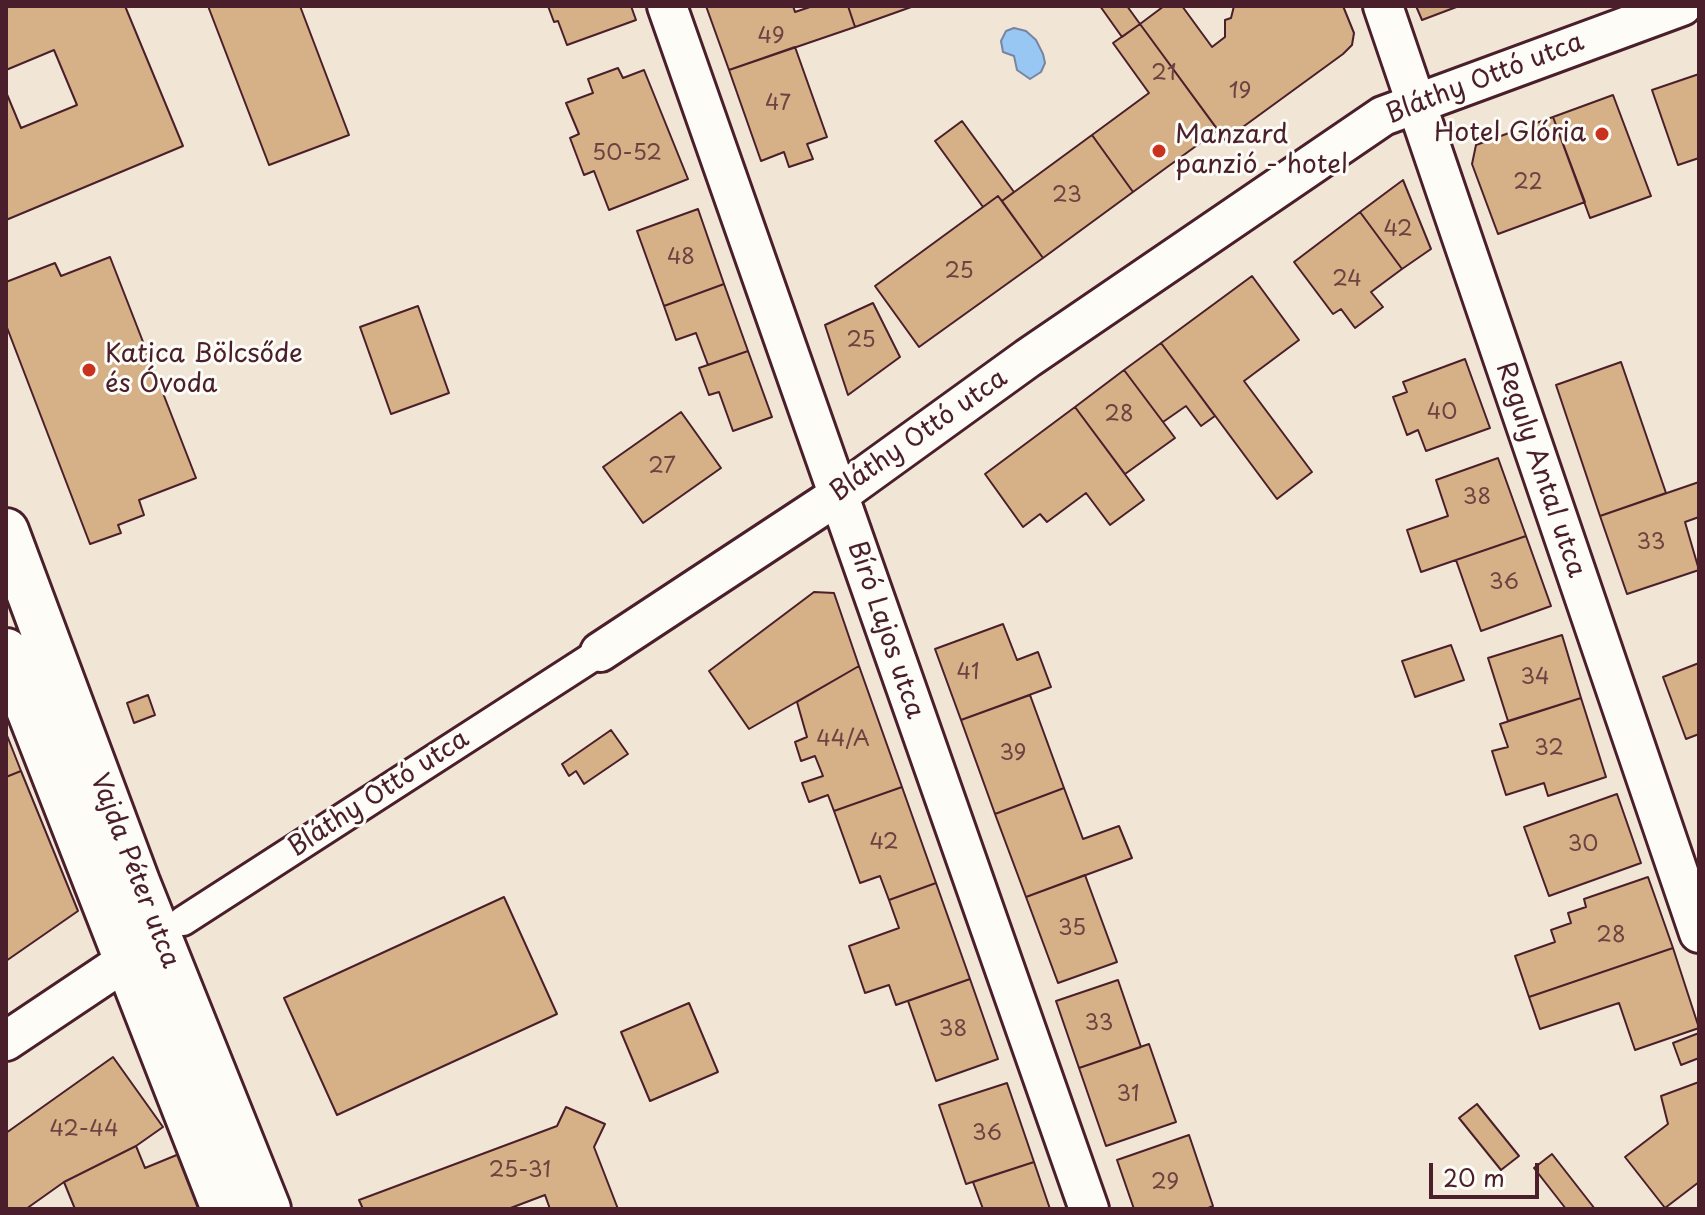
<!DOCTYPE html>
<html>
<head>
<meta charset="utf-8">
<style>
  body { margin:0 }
  #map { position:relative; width:1705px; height:1215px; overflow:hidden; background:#f1e5d5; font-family:"Playpen Sans",sans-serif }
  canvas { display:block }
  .frame { position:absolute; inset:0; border:8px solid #4a1f2b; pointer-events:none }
  .scale { position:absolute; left:1429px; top:1163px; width:110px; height:36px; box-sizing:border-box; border:4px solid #4a1f2b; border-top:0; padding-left:10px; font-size:24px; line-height:28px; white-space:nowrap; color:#4a1f2b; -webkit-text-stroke:6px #fdfcf7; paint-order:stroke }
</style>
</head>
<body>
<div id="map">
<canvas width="1705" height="1215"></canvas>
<div class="frame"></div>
<div class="scale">20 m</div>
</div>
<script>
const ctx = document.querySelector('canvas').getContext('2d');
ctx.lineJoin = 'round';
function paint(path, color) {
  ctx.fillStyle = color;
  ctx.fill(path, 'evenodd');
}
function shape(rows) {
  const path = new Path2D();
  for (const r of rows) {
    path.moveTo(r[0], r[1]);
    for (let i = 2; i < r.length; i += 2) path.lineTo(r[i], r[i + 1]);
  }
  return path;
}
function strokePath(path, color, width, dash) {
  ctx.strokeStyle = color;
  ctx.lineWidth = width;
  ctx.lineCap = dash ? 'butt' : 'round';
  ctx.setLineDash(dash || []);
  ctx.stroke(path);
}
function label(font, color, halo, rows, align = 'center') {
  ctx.font = font + ' "Playpen Sans",sans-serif';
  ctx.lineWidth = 6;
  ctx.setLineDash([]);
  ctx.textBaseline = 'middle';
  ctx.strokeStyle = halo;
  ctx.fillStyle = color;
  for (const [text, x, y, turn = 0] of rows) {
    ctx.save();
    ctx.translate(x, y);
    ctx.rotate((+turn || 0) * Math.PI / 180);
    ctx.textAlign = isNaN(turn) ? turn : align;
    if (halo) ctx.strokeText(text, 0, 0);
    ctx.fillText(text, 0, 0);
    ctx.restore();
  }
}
const water = shape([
  [1014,28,1026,31,1036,40,1043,54,1045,63,1041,72,1030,79,1017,70,1014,56,1003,52,1001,41,1006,31,1014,28]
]);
paint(water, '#98c7f3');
strokePath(water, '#7984a3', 2);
const building = shape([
  [6,6,125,6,183,146,6,220,6,92,21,128,77,105,54,50,6,70,6,6],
  [208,6,300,6,349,135,269,165,208,6],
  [548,6,631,6,636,20,567,45,558,21,554,22,548,6],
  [706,6,793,6,795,12,813,6,848,6,855,27,729,70,706,6],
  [848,6,914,6,855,27,848,6],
  [1100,6,1127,6,1140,24,1122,37,1100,6],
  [1164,6,1182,6,1212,47,1225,37,1225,20,1231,18,1234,6,1343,6,1354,33,1352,45,1343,54,1225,140,1140,24,1164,6],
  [1416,6,1459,6,1422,20,1416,6],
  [1140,24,1218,130,1133,192,1092,135,1149,93,1113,43,1140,24],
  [795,47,827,137,807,144,813,159,789,167,784,152,761,161,729,70,795,47],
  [618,68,623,78,644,70,688,179,609,210,594,171,584,175,570,138,579,134,566,103,593,93,588,79,618,68],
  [1699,74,1699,158,1678,165,1652,90,1699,74],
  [1613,95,1651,196,1590,218,1553,117,1613,95],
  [1553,117,1585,202,1498,234,1472,164,1476,145,1553,117],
  [962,121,1014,192,1002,201,998,196,983,207,935,141,962,121],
  [1092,135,1133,192,1043,258,1002,201,1092,135],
  [1403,180,1431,249,1402,269,1360,212,1403,180],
  [998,196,1043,258,919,347,875,286,998,196],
  [698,209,724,284,664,306,637,231,698,209],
  [1360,212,1402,269,1371,292,1383,307,1355,328,1341,309,1333,314,1294,262,1360,212],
  [110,257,196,478,139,500,144,515,118,525,121,533,90,544,6,325,6,282,55,263,61,276,110,257],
  [1252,276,1299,340,1244,381,1312,472,1277,499,1161,343,1252,276],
  [724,284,748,351,708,365,696,333,676,340,664,306,724,284],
  [873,303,900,357,848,395,825,325,873,303],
  [418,306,449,393,391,414,360,327,418,306],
  [1161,343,1215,416,1201,426,1186,406,1163,422,1124,370,1161,343],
  [748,351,772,417,733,431,719,392,709,395,699,368,748,351],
  [1465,359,1490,428,1426,451,1418,430,1407,435,1393,397,1407,392,1403,382,1465,359],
  [1621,362,1666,493,1600,516,1556,385,1621,362],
  [1124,370,1175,438,1125,474,1075,407,1124,370],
  [1075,407,1144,500,1110,525,1086,493,1047,522,1040,514,1023,527,985,474,1075,407],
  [681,412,721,468,643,523,603,467,681,412],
  [1498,458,1526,536,1421,572,1407,530,1448,516,1436,480,1498,458],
  [1699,482,1699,517,1685,522,1699,570,1627,594,1600,516,1699,482],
  [1526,536,1551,606,1481,631,1456,560,1526,536],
  [814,592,834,593,859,666,749,729,709,671,814,592],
  [1003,624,1017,660,1038,652,1051,687,961,720,935,649,1003,624],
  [1562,635,1581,698,1508,721,1488,658,1562,635],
  [1451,645,1464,680,1415,697,1402,661,1451,645],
  [1699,663,1699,734,1686,739,1663,677,1699,663],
  [859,666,902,787,834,811,828,795,809,802,802,783,823,776,815,756,801,761,795,742,807,737,797,702,859,666],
  [148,695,155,715,134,723,127,703,148,695],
  [1030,695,1064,788,995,814,961,720,1030,695],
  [1581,698,1606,777,1548,796,1544,783,1506,795,1492,751,1508,747,1500,724,1581,698],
  [611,730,628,754,584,784,576,771,569,776,562,764,611,730],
  [6,733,21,771,6,777,6,733],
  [21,771,78,911,6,961,6,777,21,771],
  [902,787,936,883,889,900,880,876,860,883,834,811,902,787],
  [1064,788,1083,839,1119,826,1132,858,1026,897,995,814,1064,788],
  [1617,794,1641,863,1549,896,1524,827,1617,794],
  [1085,875,1117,962,1058,983,1026,897,1085,875],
  [1648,877,1673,948,1529,997,1515,956,1555,942,1551,930,1571,923,1568,913,1586,907,1584,899,1648,877],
  [936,883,970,979,896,1005,889,985,865,993,849,946,899,928,889,900,936,883],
  [504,897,557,1014,337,1115,284,998,504,897],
  [1673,948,1699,1028,1635,1050,1619,1003,1540,1029,1529,997,1673,948],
  [970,979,998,1059,936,1081,908,1001,970,979],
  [1118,980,1141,1047,1079,1068,1056,1001,1118,980],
  [689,1003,718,1072,650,1101,621,1032,689,1003],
  [1699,1033,1699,1058,1681,1065,1673,1043,1699,1033],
  [1149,1044,1176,1122,1106,1146,1079,1068,1149,1044],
  [113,1057,163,1127,136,1146,64,1182,26,1209,6,1209,6,1133,113,1057],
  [1699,1082,1699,1182,1665,1208,1625,1157,1668,1124,1661,1096,1699,1082],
  [1007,1083,1034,1162,966,1184,939,1105,1007,1083],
  [1477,1104,1519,1156,1501,1170,1459,1118,1477,1104],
  [566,1107,605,1124,594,1147,618,1209,550,1209,545,1195,508,1209,363,1209,359,1200,557,1126,566,1107],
  [1189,1135,1213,1206,1206,1209,1134,1209,1117,1160,1189,1135],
  [136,1146,145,1168,184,1152,208,1209,75,1209,64,1182,136,1146],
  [1552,1154,1595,1209,1566,1209,1534,1168,1552,1154],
  [1034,1162,1050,1209,983,1209,973,1182,1034,1162]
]);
paint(building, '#d6b087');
strokePath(building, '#4a1f2b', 2);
const pedestrian = shape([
  [183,921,600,652]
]);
const minor = shape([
  [667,6,1089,1209],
  [1383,6,1699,933],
  [600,652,837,496,1028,358,1383,116,1682,6],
  [6,1041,151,944]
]);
const tertiary = shape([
  [6,531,137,882,268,1209],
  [6,651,224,1209]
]);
strokePath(pedestrian, '#4a1f2b', 34);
strokePath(minor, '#4a1f2b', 44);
strokePath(tertiary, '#4a1f2b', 50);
strokePath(pedestrian, '#fdfcf7', 28);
strokePath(minor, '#fdfcf7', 38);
strokePath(tertiary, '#fdfcf7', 44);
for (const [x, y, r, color] of [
  [1602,134,8,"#c8321e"],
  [1159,151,8,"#c8321e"],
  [89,370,8,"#c8321e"]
]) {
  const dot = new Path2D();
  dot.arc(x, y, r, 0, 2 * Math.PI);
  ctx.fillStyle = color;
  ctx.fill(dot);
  strokePath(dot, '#fdfcf7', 3);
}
label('22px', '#6d4342', null, [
  ["49",771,37],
  ["21",1164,74],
  ["19",1240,92],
  ["47",778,104],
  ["50-52",627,154],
  ["22",1528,183],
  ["23",1067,196],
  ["42",1398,230],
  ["48",681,258],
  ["25",959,272],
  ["24",1347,280],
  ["25",861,341],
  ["40",1442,413],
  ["28",1119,415],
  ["27",662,467],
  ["38",1477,498],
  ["33",1651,543],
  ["36",1504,583],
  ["41",968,673],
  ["34",1535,678],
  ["44/A",843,740],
  ["32",1549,749],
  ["39",1013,754],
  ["42",884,843],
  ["30",1583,845],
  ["35",1072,929],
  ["28",1611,936],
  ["33",1099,1024],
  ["38",953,1030],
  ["31",1128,1095],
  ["42-44",84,1130],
  ["36",987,1134],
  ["25-31",520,1171],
  ["29",1165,1183]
]);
label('26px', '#4a1f2b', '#fdfcf7', [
  ["Bláthy Ottó utca",1485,79,-21],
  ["Bláthy Ottó utca",919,436,-35],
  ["Reguly Antal utca",1540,470,71],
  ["Bíró Lajos utca",885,630,71],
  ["Bláthy Ottó utca",379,794,-33],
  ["Vajda Péter utca",134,871,69]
]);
label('26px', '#4a1f2b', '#fdfcf7', [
  ["Hotel Glória",1586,134,"right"],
  ["Manzard",1175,136],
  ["panzió - hotel",1175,166],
  ["Katica Bölcsőde",105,355],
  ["és Óvoda",105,385]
], 'left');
</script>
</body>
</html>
